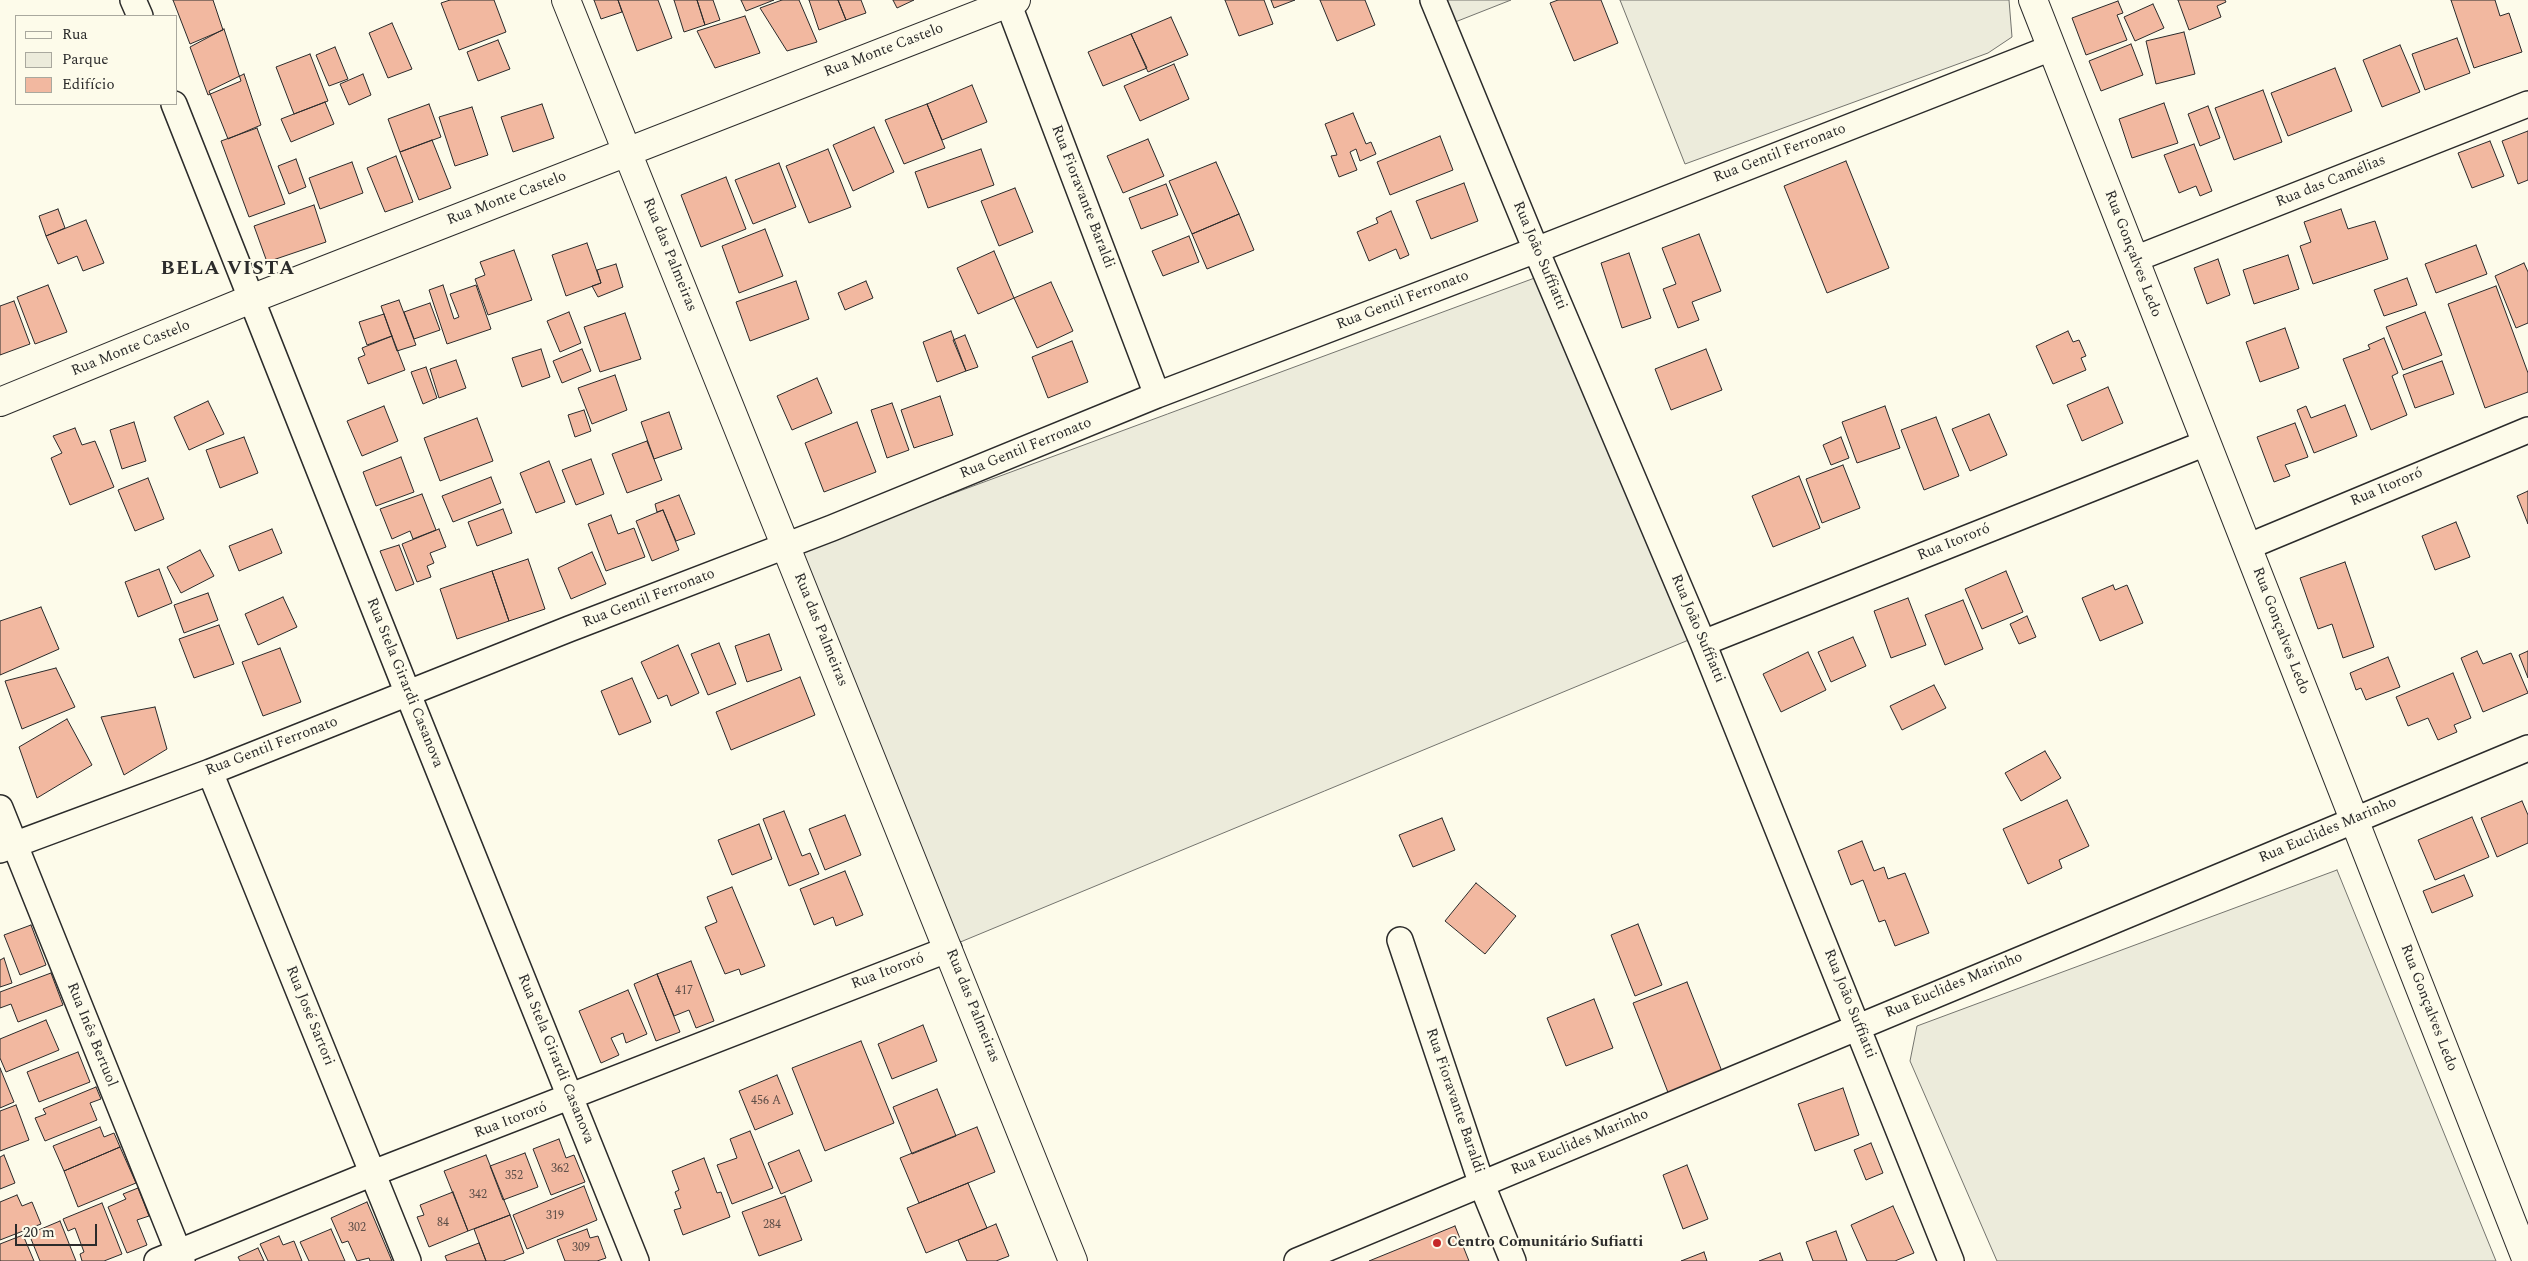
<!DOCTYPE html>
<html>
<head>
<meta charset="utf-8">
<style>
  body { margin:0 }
  #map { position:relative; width:2528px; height:1261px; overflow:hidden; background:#fdfbea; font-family:Spectral,serif }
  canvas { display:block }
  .legend { position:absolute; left:15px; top:15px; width:162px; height:90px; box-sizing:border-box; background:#fdfbea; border:1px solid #a9a89e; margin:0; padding:6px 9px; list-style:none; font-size:15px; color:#2b2b2b }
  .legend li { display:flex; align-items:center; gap:10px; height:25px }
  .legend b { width:25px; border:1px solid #a9a89e }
  .scale { position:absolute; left:15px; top:1224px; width:82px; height:22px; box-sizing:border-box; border:2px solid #2b2b2b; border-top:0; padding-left:6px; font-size:15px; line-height:18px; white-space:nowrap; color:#2b2b2b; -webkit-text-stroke:4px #fdfbea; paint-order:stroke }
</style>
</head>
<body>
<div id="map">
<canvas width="2528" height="1261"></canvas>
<ul class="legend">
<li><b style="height:6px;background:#fdfbea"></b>Rua</li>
<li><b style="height:14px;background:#ecebdb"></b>Parque</li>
<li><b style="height:14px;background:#f2b8a0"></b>Edifício</li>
</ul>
<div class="scale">20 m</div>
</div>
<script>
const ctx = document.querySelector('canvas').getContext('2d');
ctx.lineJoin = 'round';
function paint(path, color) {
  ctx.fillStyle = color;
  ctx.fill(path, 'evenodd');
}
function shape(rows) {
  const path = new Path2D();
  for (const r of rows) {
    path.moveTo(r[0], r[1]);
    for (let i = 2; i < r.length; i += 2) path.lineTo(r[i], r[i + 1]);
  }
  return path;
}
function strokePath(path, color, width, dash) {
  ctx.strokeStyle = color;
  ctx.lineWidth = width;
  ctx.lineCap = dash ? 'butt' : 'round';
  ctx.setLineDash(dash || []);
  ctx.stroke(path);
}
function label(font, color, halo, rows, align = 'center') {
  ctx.font = font + ' Spectral,serif';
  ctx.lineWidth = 4;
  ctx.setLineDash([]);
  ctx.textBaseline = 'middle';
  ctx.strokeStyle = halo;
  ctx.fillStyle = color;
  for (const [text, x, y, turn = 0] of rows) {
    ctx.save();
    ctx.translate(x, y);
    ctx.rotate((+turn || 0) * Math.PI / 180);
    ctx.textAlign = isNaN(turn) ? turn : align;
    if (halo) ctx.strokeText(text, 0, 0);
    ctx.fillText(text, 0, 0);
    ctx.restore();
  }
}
const green = shape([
  [1435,0,1511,0,1445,26,1435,0],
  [1620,0,2009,0,2012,37,1988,53,1685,164,1620,0],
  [1540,276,1691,639,958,943,795,552,1540,276],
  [2337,870,2496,1261,1997,1261,1910,1061,1917,1026,2337,870]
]);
paint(green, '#ecebdb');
strokePath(green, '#74746e', 1);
const building = shape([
  [173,0,213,0,223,30,190,44,173,0],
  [450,0,494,0,506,32,459,50,441,3,450,0],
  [594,0,618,0,622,12,601,19,594,0],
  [618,0,658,0,672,38,637,51,618,0],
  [674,0,697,0,705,25,684,32,674,0],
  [697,0,713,0,720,20,705,25,697,0],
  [741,0,774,0,746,11,741,0],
  [782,0,799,0,817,42,787,51,760,8,782,0],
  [809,0,838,0,846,20,819,30,809,0],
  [838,0,861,0,866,13,846,20,838,0],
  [893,0,914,0,897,8,893,0],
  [1225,0,1264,0,1273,24,1239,36,1225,0],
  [1271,0,1295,0,1274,8,1271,0],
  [1320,0,1365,0,1375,25,1337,41,1320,0],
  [1558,0,1601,0,1618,43,1574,61,1550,3,1558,0],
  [2178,0,2225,0,2226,2,2217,6,2221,17,2189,30,2178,0],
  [2451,0,2495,0,2500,16,2509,13,2522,52,2474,68,2451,0],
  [2118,1,2123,13,2117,15,2127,40,2086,55,2072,18,2118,1],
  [2153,4,2164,28,2135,41,2124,17,2153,4],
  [745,16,760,53,715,68,697,31,745,16],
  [1171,17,1188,55,1148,72,1131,34,1171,17],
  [392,23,412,69,388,78,369,33,392,23],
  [224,29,241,81,208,95,190,47,224,29],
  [2184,32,2195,74,2156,84,2146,41,2184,32],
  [1131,34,1147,68,1103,86,1088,52,1131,34],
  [2457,38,2470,73,2425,90,2412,54,2457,38],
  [498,40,510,69,478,81,467,52,498,40],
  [2131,44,2143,75,2101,91,2089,61,2131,44],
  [2400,45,2420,92,2382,107,2363,60,2400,45],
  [335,47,348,79,329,86,316,55,335,47],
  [310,54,328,101,294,114,276,67,310,54],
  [1174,64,1189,99,1140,121,1124,86,1174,64],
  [2335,68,2352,111,2288,136,2271,93,2335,68],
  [244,74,261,125,228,139,209,91,244,74],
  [363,74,371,95,349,105,340,84,363,74],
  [972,85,987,122,942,140,927,104,972,85],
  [2263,90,2282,142,2234,160,2215,108,2263,90],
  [325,102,334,124,291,142,281,119,325,102],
  [2164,103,2178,143,2132,158,2119,119,2164,103],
  [429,104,441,137,400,152,388,119,429,104],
  [542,104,554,138,513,152,501,117,542,104],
  [927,104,945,148,904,164,885,120,927,104],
  [2208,106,2220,138,2200,146,2188,114,2208,106],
  [472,107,488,155,455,166,439,117,472,107],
  [1353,113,1366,144,1371,142,1376,154,1360,161,1356,149,1350,152,1357,170,1339,177,1331,156,1337,155,1325,124,1353,113],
  [874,127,894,172,853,191,833,145,874,127],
  [257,128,285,204,249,217,221,141,257,128],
  [2528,131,2528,180,2518,184,2502,141,2528,131],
  [1440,136,1453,170,1390,195,1377,162,1440,136],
  [1148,139,1164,176,1123,193,1107,156,1148,139],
  [432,140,451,188,419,200,400,152,432,140],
  [2490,141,2504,176,2472,188,2458,153,2490,141],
  [2194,144,2212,191,2200,196,2196,186,2179,193,2164,155,2194,144],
  [828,149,851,207,809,223,786,166,828,149],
  [981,149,994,185,928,208,915,172,981,149],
  [396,156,413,202,385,212,367,168,396,156],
  [296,159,306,187,289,194,278,166,296,159],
  [1846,161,1889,268,1827,293,1784,186,1846,161],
  [352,162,363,193,320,209,309,178,352,162],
  [1216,162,1239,214,1192,234,1169,181,1216,162],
  [779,163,796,207,753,224,735,180,779,163],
  [726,177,746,229,701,247,681,195,726,177],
  [1464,183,1478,221,1431,239,1416,201,1464,183],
  [1166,184,1178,215,1141,229,1129,198,1166,184],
  [1015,188,1033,232,999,246,981,201,1015,188],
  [314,205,326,242,267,262,254,226,314,205],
  [58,209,65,228,46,236,39,216,58,209],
  [2341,209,2348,229,2375,221,2388,259,2313,284,2300,246,2311,242,2304,222,2341,209],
  [1391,211,1409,255,1400,259,1396,249,1369,261,1357,232,1378,223,1376,218,1391,211],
  [1239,214,1254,250,1207,269,1192,234,1239,214],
  [86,220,104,263,83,271,77,256,58,264,46,236,86,220],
  [765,229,783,276,739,293,722,246,765,229],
  [1699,234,1721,291,1692,302,1699,320,1678,328,1663,289,1676,284,1662,248,1699,234],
  [1189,236,1199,262,1163,276,1152,251,1189,236],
  [587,243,601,283,566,296,552,255,587,243],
  [2476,245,2487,274,2436,293,2425,264,2476,245],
  [514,250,532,300,488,315,475,279,485,275,480,262,514,250],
  [994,251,1014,298,978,314,957,268,994,251],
  [1629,253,1651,318,1622,328,1601,263,1629,253],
  [2288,255,2299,289,2254,304,2243,270,2288,255],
  [2218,259,2230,295,2207,304,2194,268,2218,259],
  [2524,263,2528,272,2528,323,2516,328,2495,276,2524,263],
  [616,264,623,287,598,297,592,286,601,283,597,270,616,264],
  [2407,278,2417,305,2384,316,2374,290,2407,278],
  [796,281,809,319,750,341,736,302,796,281],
  [866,281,873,298,845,310,838,293,866,281],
  [1051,282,1073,331,1037,348,1014,298,1051,282],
  [48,285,67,332,35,344,17,297,48,285],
  [443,285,454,319,459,317,450,294,476,285,491,329,447,344,429,290,443,285],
  [2496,286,2528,373,2528,392,2485,408,2448,304,2496,286],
  [399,300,416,345,397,351,381,306,399,300],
  [14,301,30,344,0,355,0,306,14,301],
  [430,303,440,330,414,339,404,312,430,303],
  [569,312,581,343,560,352,547,321,569,312],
  [2425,312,2442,355,2403,370,2386,327,2425,312],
  [625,313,641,359,600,372,584,327,625,313],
  [384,314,392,336,367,345,359,322,384,314],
  [2285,328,2299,368,2260,382,2246,342,2285,328],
  [951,331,966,371,937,382,923,342,951,331],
  [2068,331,2073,342,2079,340,2086,356,2081,358,2086,370,2053,384,2036,346,2068,331],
  [965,335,978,367,966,371,953,340,965,335],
  [392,336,405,370,368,384,358,358,365,355,362,348,392,336],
  [2384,338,2398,373,2392,376,2407,415,2371,430,2343,359,2370,349,2368,345,2384,338],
  [1072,341,1088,382,1048,398,1032,357,1072,341],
  [541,349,550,377,522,387,512,358,541,349],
  [582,349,591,371,562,383,553,361,582,349],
  [1706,349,1722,390,1671,410,1655,369,1706,349],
  [456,360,466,388,439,398,430,369,456,360],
  [2442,361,2454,394,2415,408,2403,375,2442,361],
  [426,367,437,398,423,404,411,372,426,367],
  [615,375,627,410,592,424,578,388,615,375],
  [817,378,832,413,792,430,777,396,817,378],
  [2108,387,2123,423,2082,441,2067,405,2108,387],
  [940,396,953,435,914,448,901,410,940,396],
  [208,401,224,434,189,450,174,417,208,401],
  [892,403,909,450,887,458,871,410,892,403],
  [2345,405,2357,436,2314,453,2297,410,2306,406,2311,418,2345,405],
  [384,406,398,441,362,456,347,421,384,406],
  [1885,406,1900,448,1857,463,1842,422,1885,406],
  [584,410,591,431,575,437,568,415,584,410],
  [669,412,682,449,654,459,641,422,669,412],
  [1989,414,2007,455,1970,471,1952,429,1989,414],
  [1936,417,1959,476,1924,490,1901,430,1936,417],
  [477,418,493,461,440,481,424,438,477,418],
  [134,422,146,461,122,469,110,430,134,422],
  [857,422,876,472,824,492,805,443,857,422],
  [2295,423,2308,457,2285,465,2290,476,2274,482,2257,437,2295,423],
  [75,428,82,445,95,441,114,487,70,505,51,458,62,453,53,436,75,428],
  [244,437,258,473,220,488,206,450,244,437],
  [1841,437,1849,458,1831,465,1823,445,1841,437],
  [647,441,662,480,627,493,612,454,647,441],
  [401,457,414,492,376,506,363,472,401,457],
  [591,459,604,494,576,505,562,470,591,459],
  [549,461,565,502,536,513,520,473,549,461],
  [1843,465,1860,508,1822,523,1806,479,1843,465],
  [1799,476,1820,528,1773,547,1752,496,1799,476],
  [491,477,501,503,453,522,442,496,491,477],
  [148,478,164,519,135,531,118,490,148,478],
  [2528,491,2528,524,2517,496,2528,491],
  [422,494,436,530,413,539,410,531,392,539,380,509,422,494],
  [679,495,695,534,676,541,663,510,657,512,655,504,679,495],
  [503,509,512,533,477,546,468,522,503,509],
  [663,510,679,550,652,561,636,521,663,510],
  [611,515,618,534,634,528,645,557,606,571,588,524,611,515],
  [2456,522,2470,557,2435,570,2422,536,2456,522],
  [272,529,282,553,239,571,229,546,272,529],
  [439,529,446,547,430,553,434,563,427,566,431,577,417,582,402,544,439,529],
  [399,545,414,584,396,591,380,551,399,545],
  [200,550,214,576,181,593,167,567,200,550],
  [592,552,606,584,571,599,558,568,592,552],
  [528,559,545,609,509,621,492,571,528,559],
  [2345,562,2374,647,2343,658,2332,624,2318,629,2300,578,2345,562],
  [159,569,172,603,138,617,125,582,159,569],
  [492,571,509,621,457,639,440,589,492,571],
  [2006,571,2023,612,1982,629,1965,589,2006,571],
  [2113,585,2115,590,2127,585,2143,623,2100,641,2082,598,2113,585],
  [208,593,218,620,184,633,174,605,208,593],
  [283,597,297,627,258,645,245,614,283,597],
  [1908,598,1926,645,1891,658,1874,611,1908,598],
  [1963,600,1983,649,1945,665,1925,615,1963,600],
  [41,607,59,649,0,675,0,621,41,607],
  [2027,616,2036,637,2019,644,2010,624,2027,616],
  [219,625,234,664,194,678,179,639,219,625],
  [769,634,782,670,747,682,735,646,769,634],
  [1853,637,1866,666,1831,682,1818,652,1853,637],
  [719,643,736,684,708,695,691,654,719,643],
  [678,645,699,693,671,706,667,695,658,699,641,662,678,645],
  [280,648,301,702,263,716,242,662,280,648],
  [2477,651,2483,664,2511,653,2528,693,2483,712,2461,658,2477,651],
  [2528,651,2528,678,2519,655,2528,651],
  [1808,652,1826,690,1781,712,1763,674,1808,652],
  [2388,657,2400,687,2366,700,2361,688,2356,690,2350,673,2388,657],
  [56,668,75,707,22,729,5,681,56,668],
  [2453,673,2471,718,2454,725,2457,732,2438,740,2428,718,2408,726,2396,697,2453,673],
  [800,677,815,715,731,750,716,712,800,677],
  [632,678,651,722,619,735,601,691,632,678],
  [1934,685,1946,708,1902,730,1890,706,1934,685],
  [155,707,167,749,124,775,101,717,155,707],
  [67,719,92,765,37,798,19,747,67,719],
  [2045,751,2061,778,2021,801,2005,773,2045,751],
  [2067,800,2089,846,2059,860,2062,868,2028,884,2003,829,2067,800],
  [2522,801,2528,815,2528,843,2497,857,2481,818,2522,801],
  [784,811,802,856,810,853,819,874,789,886,763,819,784,811],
  [845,815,861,855,825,870,809,829,845,815],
  [2472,817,2489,857,2435,880,2418,840,2472,817],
  [1442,818,1455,850,1413,867,1399,835,1442,818],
  [759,824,772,859,732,875,718,840,759,824],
  [1862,841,1874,871,1884,867,1888,879,1905,873,1929,933,1895,946,1885,920,1879,922,1863,880,1851,885,1838,851,1862,841],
  [845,871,863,915,836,926,833,917,814,925,800,889,845,871],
  [2464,875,2473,896,2432,913,2423,891,2464,875],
  [1476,883,1516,916,1485,954,1445,921,1476,883],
  [732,887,765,966,741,975,739,969,725,974,705,927,717,922,707,897,732,887],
  [1638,924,1662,985,1635,996,1611,935,1638,924],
  [31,925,46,965,20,975,4,935,31,925],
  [4,958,12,983,0,987,0,960,4,958],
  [691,961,714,1021,696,1028,689,1010,674,1016,657,974,691,961],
  [51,973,63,1005,18,1022,11,1004,0,1008,0,992,51,973],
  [657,974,680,1032,656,1041,634,984,657,974],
  [1687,982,1723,1074,1669,1095,1633,1003,1687,982],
  [628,990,647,1034,626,1043,623,1033,611,1038,619,1055,601,1063,579,1011,628,990],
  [1594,999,1613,1048,1566,1066,1547,1018,1594,999],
  [46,1020,59,1050,6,1072,0,1058,0,1039,46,1020],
  [923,1025,937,1061,892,1079,878,1044,923,1025],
  [861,1041,894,1123,825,1151,792,1068,861,1041],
  [78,1052,90,1082,39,1102,27,1072,78,1052],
  [0,1068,14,1102,0,1108,0,1068],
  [777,1075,793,1114,755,1130,739,1091,777,1075],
  [96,1087,101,1099,90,1103,97,1120,45,1141,35,1118,46,1114,43,1109,96,1087],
  [1843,1088,1859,1135,1815,1151,1798,1104,1843,1088],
  [937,1089,956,1136,912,1154,893,1107,937,1089],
  [16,1105,29,1140,0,1151,0,1111,16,1105],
  [100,1127,104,1137,114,1133,120,1147,64,1171,53,1146,100,1127],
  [977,1127,995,1172,919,1203,900,1158,977,1127],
  [750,1131,773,1188,732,1204,717,1165,737,1158,730,1139,750,1131],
  [559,1139,566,1158,574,1155,585,1182,551,1195,533,1149,559,1139],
  [1871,1143,1883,1173,1866,1180,1854,1150,1871,1143],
  [120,1147,136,1183,78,1207,64,1171,120,1147],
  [799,1150,812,1181,781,1194,768,1163,799,1150],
  [525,1153,538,1187,503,1200,490,1166,525,1153],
  [4,1155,15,1183,0,1189,0,1157,4,1155],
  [486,1155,510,1215,468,1231,444,1171,486,1155],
  [704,1158,717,1193,721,1192,730,1217,683,1235,674,1210,681,1208,675,1192,679,1190,672,1171,704,1158],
  [1687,1165,1708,1219,1683,1229,1663,1175,1687,1165],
  [968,1183,987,1228,926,1253,907,1208,968,1183],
  [584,1186,597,1220,527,1249,513,1215,584,1186],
  [138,1188,149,1216,137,1220,147,1245,127,1253,108,1207,126,1199,123,1194,138,1188],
  [453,1192,468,1231,429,1247,417,1217,424,1215,420,1205,453,1192],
  [17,1195,22,1206,32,1202,41,1224,0,1240,0,1202,17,1195],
  [785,1196,802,1240,759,1256,742,1212,785,1196],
  [367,1202,392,1261,370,1261,369,1258,357,1261,348,1241,342,1243,331,1218,367,1202],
  [102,1203,122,1254,104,1261,82,1261,80,1254,84,1252,75,1228,68,1231,63,1219,102,1203],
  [1893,1206,1914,1253,1895,1261,1867,1261,1851,1225,1893,1206],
  [510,1215,524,1253,503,1261,486,1261,474,1229,510,1215],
  [60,1221,76,1261,40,1261,29,1234,60,1221],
  [996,1224,1009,1256,996,1261,967,1261,958,1240,996,1224],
  [1455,1226,1469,1261,1369,1261,1455,1226],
  [331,1229,345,1261,309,1261,300,1242,331,1229],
  [587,1229,590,1238,598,1236,606,1258,597,1261,565,1261,557,1240,587,1229],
  [1836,1231,1847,1261,1813,1261,1806,1242,1836,1231],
  [23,1235,34,1261,0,1261,0,1244,23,1235],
  [279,1236,283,1245,294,1241,302,1261,268,1261,260,1244,279,1236],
  [479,1243,486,1261,447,1261,445,1256,479,1243],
  [258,1248,264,1261,240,1261,238,1257,258,1248],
  [1704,1252,1707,1261,1681,1261,1704,1252],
  [1780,1253,1783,1261,1759,1261,1780,1253]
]);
paint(building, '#f2b8a0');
strokePath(building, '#2b2b2b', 1);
const street = shape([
  [133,0,140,16],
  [1007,0,1157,395],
  [1433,0,1536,250,1703,643,1951,1261],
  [174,104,408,694,636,1261],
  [2135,259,2528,104],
  [2247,547,2528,430],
  [1703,643,2206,443],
  [210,772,408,1261],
  [0,808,182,1261],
  [0,850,210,772,569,629,832,528,1157,395,1536,250,2051,48],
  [1400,940,1482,1185,1513,1261],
  [157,1261,373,1173,949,949],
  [1297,1261,2528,748]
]);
const secondary = shape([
  [566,0,1073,1261],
  [2033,0,2527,1261],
  [0,402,251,299,1016,0]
]);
strokePath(street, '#2b2b2b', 28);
strokePath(secondary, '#2b2b2b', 30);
strokePath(street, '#fdfbea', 25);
strokePath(secondary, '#fdfbea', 28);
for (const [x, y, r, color] of [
  [1437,1243,5,"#c62828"]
]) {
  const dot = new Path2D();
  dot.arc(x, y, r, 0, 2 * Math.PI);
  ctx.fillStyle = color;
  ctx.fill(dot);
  strokePath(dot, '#fdfbea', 2);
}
label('12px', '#5d4e48', null, [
  ["417",684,992],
  ["456 A",766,1102],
  ["362",560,1170],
  ["352",514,1177],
  ["342",478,1196],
  ["319",555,1217],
  ["84",443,1224],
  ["284",772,1226],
  ["302",357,1229],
  ["309",581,1249]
]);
label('15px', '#2b2b2b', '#fdfbea', [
  ["Rua Monte Castelo",884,51,-21],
  ["Rua Gentil Ferronato",1780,154,-21],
  ["Rua das Camélias",2331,182,-22],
  ["Rua Fioravante Baraldi",1082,197,69],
  ["Rua Monte Castelo",507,199,-21],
  ["Rua Gonçalves Ledo",2132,254,69],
  ["Rua das Palmeiras",669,255,68],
  ["Rua João Suffiatti",1539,256,67],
  ["Rua Gentil Ferronato",1403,301,-21],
  ["Rua Monte Castelo",131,349,-22],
  ["Rua Gentil Ferronato",1026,449,-22],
  ["Rua Itororó",2387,488,-23],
  ["Rua Itororó",1954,543,-22],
  ["Rua Gentil Ferronato",649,599,-21],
  ["Rua João Suffiatti",1697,629,67],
  ["Rua das Palmeiras",820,630,68],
  ["Rua Gonçalves Ledo",2280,631,69],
  ["Rua Stela Girardi Casanova",404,683,68],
  ["Rua Gentil Ferronato",272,747,-21],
  ["Rua Euclides Marinho",2328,831,-23],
  ["Rua Itororó",888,972,-21],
  ["Rua Euclides Marinho",1954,986,-23],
  ["Rua João Suffiatti",1849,1004,68],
  ["Rua das Palmeiras",972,1006,68],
  ["Rua Gonçalves Ledo",2428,1008,69],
  ["Rua José Sartori",309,1016,68],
  ["Rua Inês Bertuol",91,1035,68],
  ["Rua Stela Girardi Casanova",555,1059,68],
  ["Rua Fioravante Baraldi",1454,1101,71],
  ["Rua Itororó",511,1121,-21],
  ["Rua Euclides Marinho",1580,1143,-23]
]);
label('bold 15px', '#2b2b2b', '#fdfbea', [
  ["Centro Comunitário Sufiatti",1447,1243]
], 'left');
ctx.letterSpacing = '1px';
label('bold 20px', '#2b2b2b', '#fdfbea', [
  ["BELA VISTA",228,270]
]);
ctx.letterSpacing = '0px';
</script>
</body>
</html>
